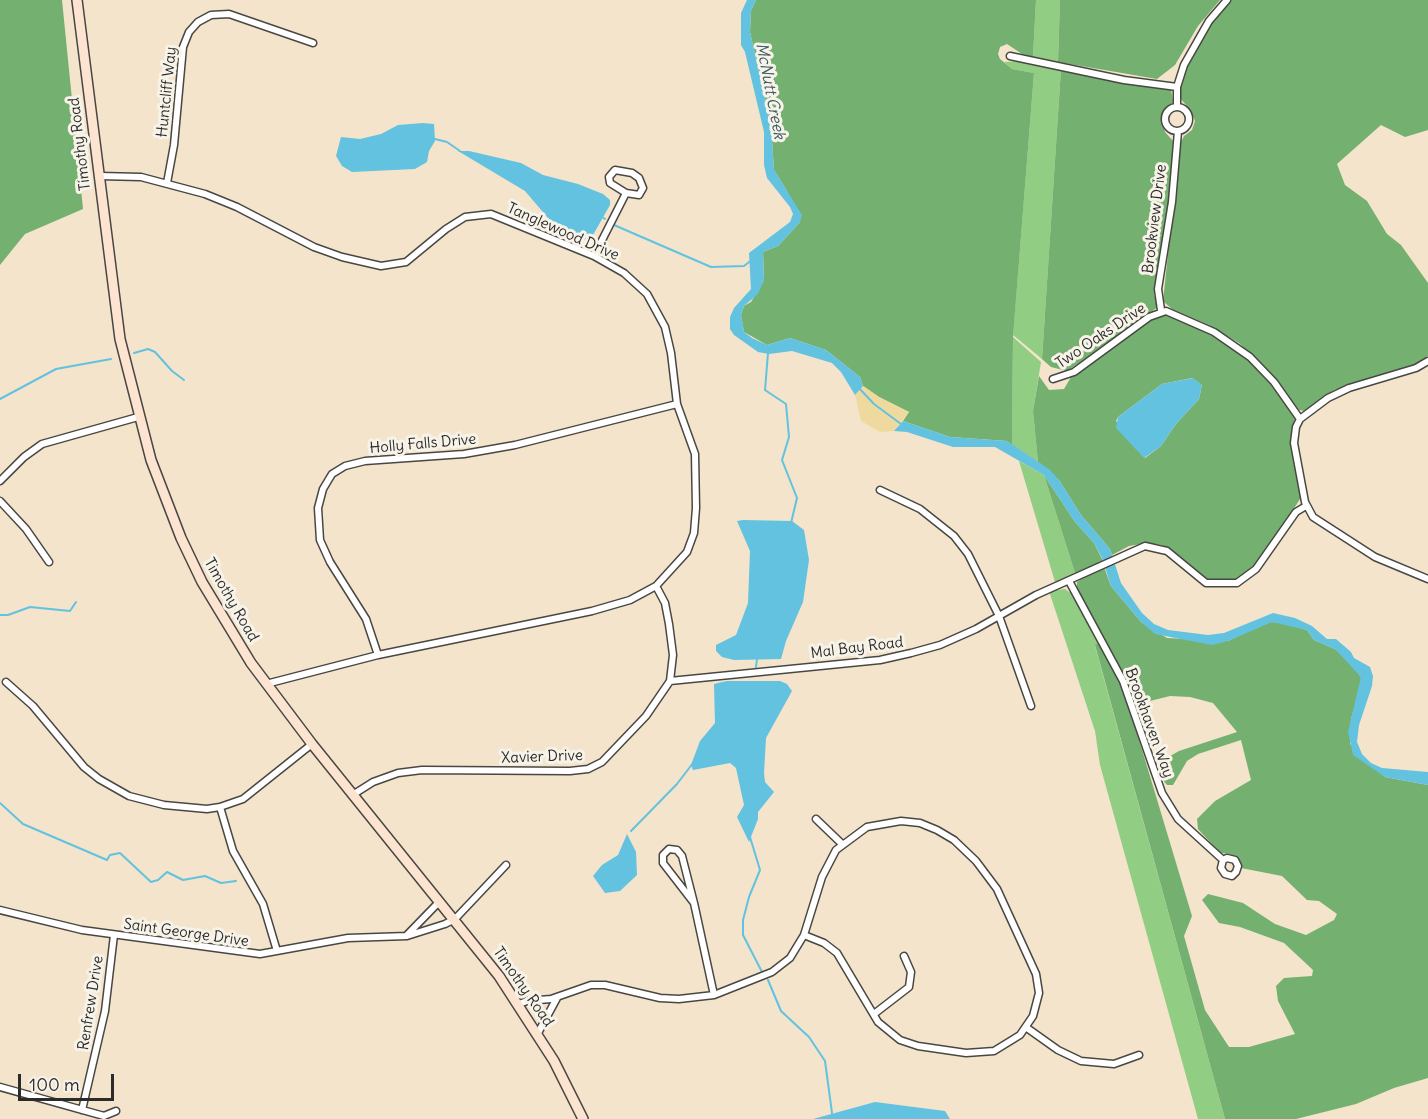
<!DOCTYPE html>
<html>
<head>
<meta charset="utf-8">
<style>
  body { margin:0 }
  #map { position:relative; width:1428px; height:1119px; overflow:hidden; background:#f3e4cb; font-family:Delius,sans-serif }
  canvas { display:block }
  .scale { position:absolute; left:18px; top:1074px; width:96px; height:27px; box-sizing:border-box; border:3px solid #2b2b2b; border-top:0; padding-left:8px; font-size:18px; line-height:21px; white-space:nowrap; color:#2b2b2b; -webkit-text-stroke:4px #f7f3e8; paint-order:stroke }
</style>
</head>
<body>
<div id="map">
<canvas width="1428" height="1119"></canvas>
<div class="scale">100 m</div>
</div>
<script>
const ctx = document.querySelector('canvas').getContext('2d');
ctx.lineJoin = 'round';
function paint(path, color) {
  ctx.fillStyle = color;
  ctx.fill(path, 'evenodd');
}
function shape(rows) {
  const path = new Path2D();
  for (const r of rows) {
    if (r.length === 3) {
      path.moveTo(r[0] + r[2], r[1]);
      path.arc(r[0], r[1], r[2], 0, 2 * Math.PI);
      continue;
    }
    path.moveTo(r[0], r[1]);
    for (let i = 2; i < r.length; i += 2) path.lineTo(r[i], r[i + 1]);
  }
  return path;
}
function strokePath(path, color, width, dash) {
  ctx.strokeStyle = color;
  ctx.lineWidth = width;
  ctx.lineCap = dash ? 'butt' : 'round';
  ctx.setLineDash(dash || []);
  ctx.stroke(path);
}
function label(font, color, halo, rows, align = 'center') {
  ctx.font = font + ' Delius,sans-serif';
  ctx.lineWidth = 6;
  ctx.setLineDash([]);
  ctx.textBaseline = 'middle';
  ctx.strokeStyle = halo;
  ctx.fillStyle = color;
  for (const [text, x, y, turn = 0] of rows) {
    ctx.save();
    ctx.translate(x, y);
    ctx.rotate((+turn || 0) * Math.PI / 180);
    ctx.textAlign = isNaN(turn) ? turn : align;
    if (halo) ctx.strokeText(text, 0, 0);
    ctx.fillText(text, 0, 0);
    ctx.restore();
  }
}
paint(shape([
  [1036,0,1060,0,1058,62,1033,57],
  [1021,61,1061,69,1042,359,1013,335,1034,73,1012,69,1004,62],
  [1013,337,1041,362,1033,411,1038,462,1012,445],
  [1019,461,1044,475,1075,573,1055,582],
  [1065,589,1072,594,1099,643,1095,646,1225,1119,1198,1119,1100,765,1095,731,1049,591]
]), '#91cd82');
paint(shape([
  [0,0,62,0,83,209,25,234,0,265],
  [756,0,1036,0,1033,57,1022,54,1007,44,1000,47,998,54,1000,59,1012,69,1034,73,1013,337,1012,445,1007,441,950,437,903,421,909,412,879,397,863,386,860,377,826,350,790,338,767,345,744,332,741,315,744,306,751,302,764,280,763,252,778,246,800,222,787,191,774,170,771,125,750,32,751,11],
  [1060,0,1220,0,1198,26,1175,65,1157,79,1058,62],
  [1228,0,1428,0,1428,130,1405,137,1381,125,1337,164,1345,185,1367,201,1387,234,1401,245,1428,283,1428,356,1409,368,1334,390,1304,411,1299,410,1266,368,1239,343,1209,325,1172,309,1163,301,1180,144,1184,136,1192,130,1195,121,1191,111,1180,98,1181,79,1197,45],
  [1061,69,1171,89,1173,102,1164,111,1162,120,1165,132,1173,141,1170,197,1154,294,1158,307,1067,371,1051,367,1042,359],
  [1170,313,1208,333,1254,364,1271,383,1295,418,1290,441,1300,482,1300,499,1258,565,1236,581,1214,582,1204,578,1177,554,1162,545,1147,543,1129,546,1112,555,1110,549,1081,515,1059,480,1038,462,1033,411,1039,376,1049,390,1064,389,1071,377,1153,317],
  [1192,378,1202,385,1199,399,1176,424,1161,446,1145,458,1116,421,1118,417,1162,384],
  [1044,475,1075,522,1094,543,1103,561,1075,573],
  [1104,567,1111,586,1141,622,1167,638,1228,641,1264,624,1272,622,1281,623,1307,630,1314,640,1335,649,1345,657,1361,677,1360,690,1351,719,1350,744,1385,777,1428,785,1428,1078,1394,1088,1356,1104,1296,1119,1225,1119,1095,645,1099,643,1120,681,1134,723,1192,916,1184,936,1205,1010,1229,1047,1249,1047,1295,1034,1278,1001,1276,986,1284,978,1312,976,1313,970,1284,943,1240,927,1219,923,1202,900,1208,894,1243,903,1275,924,1306,935,1334,920,1337,914,1319,901,1307,900,1282,876,1241,868,1239,860,1230,854,1220,853,1198,829,1197,819,1215,801,1251,780,1241,740,1198,754,1187,761,1173,785,1167,785,1159,775,1158,769,1163,760,1179,751,1237,732,1213,703,1190,697,1170,696,1134,705,1077,590,1077,582,1082,579]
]), '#74b070');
paint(shape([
  [863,386,879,397,909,412,894,431,880,432,861,421,855,395]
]), '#eeda9e');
paint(shape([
  [747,0,756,0,751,11,750,32,771,125,774,170,802,215,800,222,778,246,763,252,764,280,758,294,744,306,741,315,743,325,744,332,752,338,767,345,790,338,826,350,860,377,863,386,855,395,841,372,832,363,792,351,769,354,758,352,734,335,730,329,730,317,734,308,751,289,749,253,790,222,793,214,790,207,767,178,764,165,764,132,745,52,741,45,741,13],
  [423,123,434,124,435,141,429,151,427,162,415,169,352,172,342,166,336,156,341,137,360,139,381,134,398,125],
  [458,151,469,151,521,163,543,175,578,184,603,194,610,200,610,205,593,235,585,240,577,238,548,218,525,191],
  [1193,378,1202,385,1199,399,1176,424,1161,446,1144,458,1116,428,1118,417,1162,384],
  [903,421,950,437,1007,441,1049,469,1059,480,1081,515,1110,549,1121,583,1142,613,1154,624,1168,630,1208,635,1224,633,1273,613,1295,618,1312,626,1327,639,1336,639,1351,652,1354,658,1370,667,1373,676,1372,686,1359,725,1357,742,1362,754,1371,763,1382,768,1428,772,1428,785,1385,777,1353,755,1348,732,1361,677,1335,649,1314,640,1307,630,1272,622,1228,641,1212,645,1155,634,1141,622,1111,586,1102,558,1094,543,1075,522,1044,475,995,447,953,447,907,432,894,431],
  [743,520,792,521,804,530,809,560,803,602,786,641,781,659,734,660,722,657,716,651,716,645,736,635,748,603,750,551,737,521],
  [727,681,780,681,787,684,792,691,766,738,764,773,765,782,774,792,758,812,758,819,749,842,737,817,744,805,736,768,730,763,693,770,691,765,700,741,715,723,714,684],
  [627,834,636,852,637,875,620,891,605,893,593,876,602,865,618,855],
  [875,1102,945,1111,950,1119,813,1119]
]), '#62c2e0');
strokePath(shape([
  [435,139,447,142,460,151],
  [602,217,605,219],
  [614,225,711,267,744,266,753,259],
  [134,353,148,349,155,352,172,371,184,380],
  [768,353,765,390,786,404,789,437,782,460,797,498,791,523],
  [858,387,874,404,901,424],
  [0,399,56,369,111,359],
  [0,615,8,615,30,607,70,611,76,602],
  [756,667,757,659],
  [0,803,23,824,107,860,110,855,120,853,151,882,158,880,167,872,183,880,205,876,221,883,236,881],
  [631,831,677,784,693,763],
  [750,837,760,870,749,897,743,920,743,935,762,972],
  [768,980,781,1011,809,1037,825,1061,832,1113]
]), '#62c2e0', 2);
const minor = shape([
  [1010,56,1124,80,1177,87],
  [1177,107,1177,87,1184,65,1209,21,1227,0],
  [1177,119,12],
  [99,176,141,177,205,194,237,207,314,247,342,257,381,266,406,262,446,229,465,217,491,214,594,256,624,273,647,294,665,327,671,353,677,404,695,454,696,508,694,533,687,552,656,586,630,600,592,611,378,655,266,684],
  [167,183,174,145,183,47,189,32,198,22,211,15,229,14,313,43],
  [594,256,626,193,639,195,643,188,639,178,632,173,615,170,609,177,610,183,626,193],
  [1161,310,1158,289,1172,202,1178,131],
  [1428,361,1416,368,1349,388,1328,398,1300,419,1296,427,1294,443,1305,502,1313,517,1375,557,1428,579],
  [1053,379,1074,372,1149,317,1166,311,1214,332,1250,357,1274,382,1300,419],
  [0,481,24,457,42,444,138,417],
  [880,490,920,509,954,536,968,554,999,616,1031,706],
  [0,501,26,529,49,562],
  [1069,581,1123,681,1162,793,1178,819,1223,860,1221,868,1225,874,1232,876,1236,872,1238,866,1235,860,1227,858,1223,860],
  [378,655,366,619,330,562,320,540,318,508,323,489,332,474,345,466,365,461,464,454,515,445,677,404],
  [670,681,880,660,911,653,940,645,976,629,1036,595,1145,546,1167,551,1206,583,1237,583,1256,569,1296,512,1306,506],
  [6,682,33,706,84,767,99,779,129,796,164,805,207,809,220,807,243,799,312,744],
  [354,794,373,782,398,773,422,770,570,771,588,769,602,762,646,716,670,681,673,655,669,624,665,603,656,586],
  [220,807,233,851,263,904,277,951],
  [816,819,842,844],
  [901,821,920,823,937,830,954,840,976,861,997,889,1036,974,1039,993,1033,1016,1020,1035,994,1051,966,1053,918,1046,900,1040,878,1022,837,953,824,943,804,935,822,877,836,850,867,827,901,821],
  [694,903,663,863,663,855,669,849,677,850,682,856,694,903,714,995],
  [0,910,82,930,260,954,348,938,407,936,445,924,455,919,506,865],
  [407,935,440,901],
  [519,1004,527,1001,551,999,591,985,605,985,660,998,679,999,714,995,772,972,790,958,804,935],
  [874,1014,909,987,911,972,904,956],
  [1027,1028,1058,1050,1081,1061,1114,1064,1139,1055],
  [538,1033,557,998],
  [0,1087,104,1116,116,1111],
  [82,1110,105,1011,114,935]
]);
const secondary = shape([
  [77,0,120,339,151,460,181,538,202,582,251,663,312,744,499,976,554,1061,583,1119]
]);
strokePath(minor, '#494743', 9);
strokePath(secondary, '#494743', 12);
strokePath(minor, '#fff', 6);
strokePath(secondary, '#fde4d1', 9);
label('15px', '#2b2b2b', '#f7f3e8', [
  ["Huntcliff Way",167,92,-84],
  ["Timothy Road",80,144,-97],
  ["Brookview Drive",1155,219,-83],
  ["Tanglewood Drive",563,232,24],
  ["Two Oaks Drive",1101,336,-34],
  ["Holly Falls Drive",423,444,-5],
  ["Timothy Road",231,600,60],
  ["Mal Bay Road",857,648,-7],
  ["Brookhaven Way",1149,723,70],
  ["Xavier Drive",542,757,-2],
  ["Saint George Drive",186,933,8],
  ["Timothy Road",523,987,55],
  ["Renfrew Drive",91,1003,-81]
]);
label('italic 16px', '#3c5861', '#f7f3e8', [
  ["McNutt Creek",770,91,79]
]);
</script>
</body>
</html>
